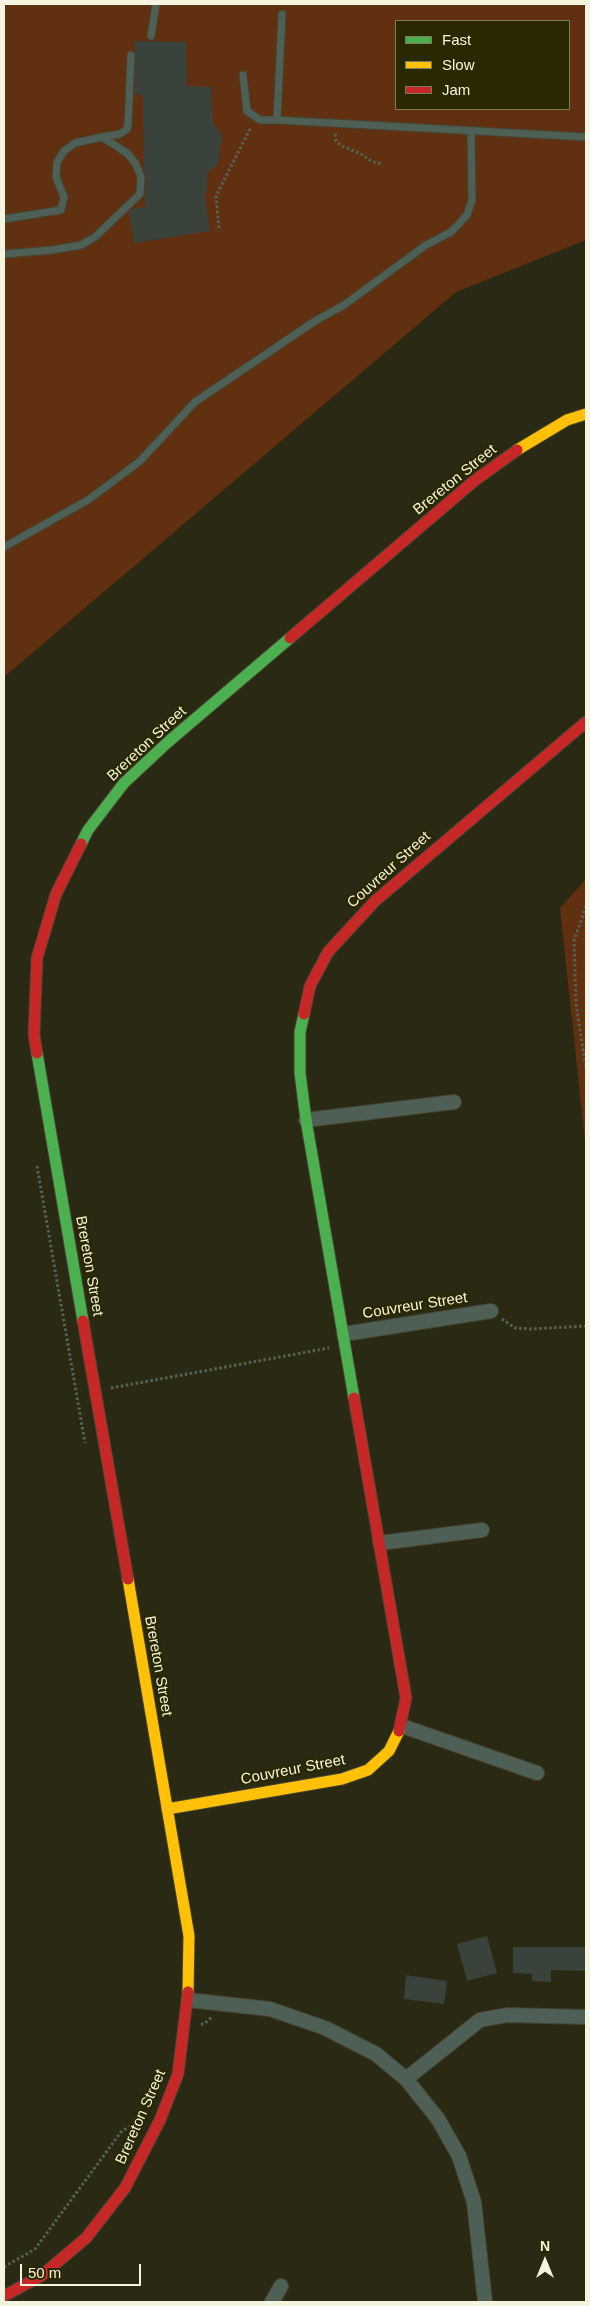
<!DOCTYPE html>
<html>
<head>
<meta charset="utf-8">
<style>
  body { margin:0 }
  #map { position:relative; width:590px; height:2306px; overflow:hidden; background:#2a2913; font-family:Arial,sans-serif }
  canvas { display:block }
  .frame { position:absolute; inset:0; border:5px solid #f5f5df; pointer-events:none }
  .legend { position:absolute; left:395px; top:20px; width:175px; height:90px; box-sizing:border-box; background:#2a2800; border:1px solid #7b7a59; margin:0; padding:6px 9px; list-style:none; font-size:15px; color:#f5f5df }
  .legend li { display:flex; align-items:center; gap:10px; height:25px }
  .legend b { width:25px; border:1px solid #7b7a59 }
  .north { position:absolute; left:520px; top:2236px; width:50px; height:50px; -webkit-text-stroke:4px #2a2800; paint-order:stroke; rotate:0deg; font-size:14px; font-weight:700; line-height:20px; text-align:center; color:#f5f5df }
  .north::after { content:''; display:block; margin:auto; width:18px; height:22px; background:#f5f5df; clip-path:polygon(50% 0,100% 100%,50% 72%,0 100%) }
  .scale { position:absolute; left:20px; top:2264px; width:121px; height:22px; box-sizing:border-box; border:2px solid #f5f5df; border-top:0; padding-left:6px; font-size:15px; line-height:18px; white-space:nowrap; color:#f5f5df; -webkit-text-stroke:4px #2a2800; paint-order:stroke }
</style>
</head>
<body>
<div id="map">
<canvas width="590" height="2306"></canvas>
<div class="frame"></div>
<ul class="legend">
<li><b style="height:6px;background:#4caf50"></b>Fast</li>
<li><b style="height:6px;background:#ffc107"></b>Slow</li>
<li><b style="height:6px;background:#c62828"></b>Jam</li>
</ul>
<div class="north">N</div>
<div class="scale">50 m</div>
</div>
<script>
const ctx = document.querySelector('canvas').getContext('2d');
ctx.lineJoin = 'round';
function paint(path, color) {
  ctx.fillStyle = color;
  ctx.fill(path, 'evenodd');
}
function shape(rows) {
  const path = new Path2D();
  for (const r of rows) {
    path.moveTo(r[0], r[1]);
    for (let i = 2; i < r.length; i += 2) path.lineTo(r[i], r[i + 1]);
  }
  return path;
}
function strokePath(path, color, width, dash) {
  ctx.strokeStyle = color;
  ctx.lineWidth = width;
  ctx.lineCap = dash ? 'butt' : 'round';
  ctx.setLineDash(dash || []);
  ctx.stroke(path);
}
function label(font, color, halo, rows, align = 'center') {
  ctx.font = font + ' Arial,sans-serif';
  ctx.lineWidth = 4.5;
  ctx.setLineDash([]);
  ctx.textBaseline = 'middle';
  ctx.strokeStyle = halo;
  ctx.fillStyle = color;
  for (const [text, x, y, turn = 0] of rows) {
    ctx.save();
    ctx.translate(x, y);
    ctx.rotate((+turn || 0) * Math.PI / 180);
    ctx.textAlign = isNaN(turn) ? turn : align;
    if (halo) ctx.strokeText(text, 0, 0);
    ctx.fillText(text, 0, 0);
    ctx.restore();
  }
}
paint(shape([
  [4,4,586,4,586,240,456,292,4,677],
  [396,21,569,21,569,109,396,109],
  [586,879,586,1150,560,908]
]), '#613011');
paint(shape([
  [135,41,186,42,187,86,211,87,213,122,222,136,218,165,207,172,207,193,204,193,210,231,134,243,129,212,132,209,145,207,146,177,144,171,143,96,135,94],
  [487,1936,497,1973,467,1981,457,1944],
  [513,1947,586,1947,586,1971,551,1970,551,1982,532,1981,532,1974,513,1973],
  [406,1975,447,1981,444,2004,404,1999]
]), '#3a423c');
const lane = shape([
  [282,14,277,120,586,137],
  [151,36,156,4],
  [243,75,247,111,260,120,277,120],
  [102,137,120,134,127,129,128,125,131,55],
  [4,219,61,210,64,197,56,177,57,162,64,151,75,143,102,137,127,153,136,164,141,177,140,194,95,237,81,245,52,250,4,254],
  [4,547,88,500,139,462,195,402,315,321,344,305,426,245,451,232,467,215,472,200,471,131]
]);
const street = shape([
  [306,1120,454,1102],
  [344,1334,491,1311],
  [380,1543,482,1530],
  [402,1726,537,1773],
  [188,2000,270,2009,325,2028,376,2054,406,2079,438,2119,459,2156,474,2202,485,2302],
  [406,2079,480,2020,507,2015,586,2017],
  [272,2302,281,2286]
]);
const fast = shape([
  [81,844,88,830,124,783,168,742,290,638],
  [304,1014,300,1032,300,1073,306,1120,354,1398],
  [37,1053,83,1321]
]);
const slow = shape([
  [517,450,567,420,586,414],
  [128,1579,189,1936,188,1992],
  [167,1809,342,1779,368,1770,389,1751,399,1731]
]);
const jam = shape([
  [290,638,474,481,517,450],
  [304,1014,310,986,328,952,375,901,586,722],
  [37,1053,34,1035,37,958,56,894,81,844],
  [83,1321,128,1579],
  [354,1398,406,1698,399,1731],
  [4,2296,41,2276,86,2238,125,2188,160,2120,178,2074,188,1992]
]);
strokePath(lane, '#454431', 9);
strokePath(street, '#454431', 16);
strokePath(fast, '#454431', 13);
strokePath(slow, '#454431', 13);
strokePath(jam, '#454431', 13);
strokePath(shape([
  [335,134,336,141,342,146,361,154,373,162,383,164],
  [219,228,216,196,251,127],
  [586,906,574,941,576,1004,586,1069],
  [37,1166,85,1443],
  [502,1319,515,1328,530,1329,586,1326],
  [111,1388,329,1348],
  [201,2024,204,2024,212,2017],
  [4,2267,35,2249,121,2132,141,2118]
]), '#576257', 3, [2.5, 2.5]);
strokePath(lane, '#4e6055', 7);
strokePath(street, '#4e6055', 14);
strokePath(fast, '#4caf50', 11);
strokePath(slow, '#ffc107', 11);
strokePath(jam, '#c62828', 11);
label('15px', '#f5f5df', '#2a2800', [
  ["Brereton Street",455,480,-39],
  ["Brereton Street",147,744,-43],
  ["Couvreur Street",389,870,-42],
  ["Brereton Street",89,1266,80],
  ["Couvreur Street",415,1306,-9],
  ["Brereton Street",158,1666,80],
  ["Couvreur Street",293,1770,-11],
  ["Brereton Street",141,2117,-66]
]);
</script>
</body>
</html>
